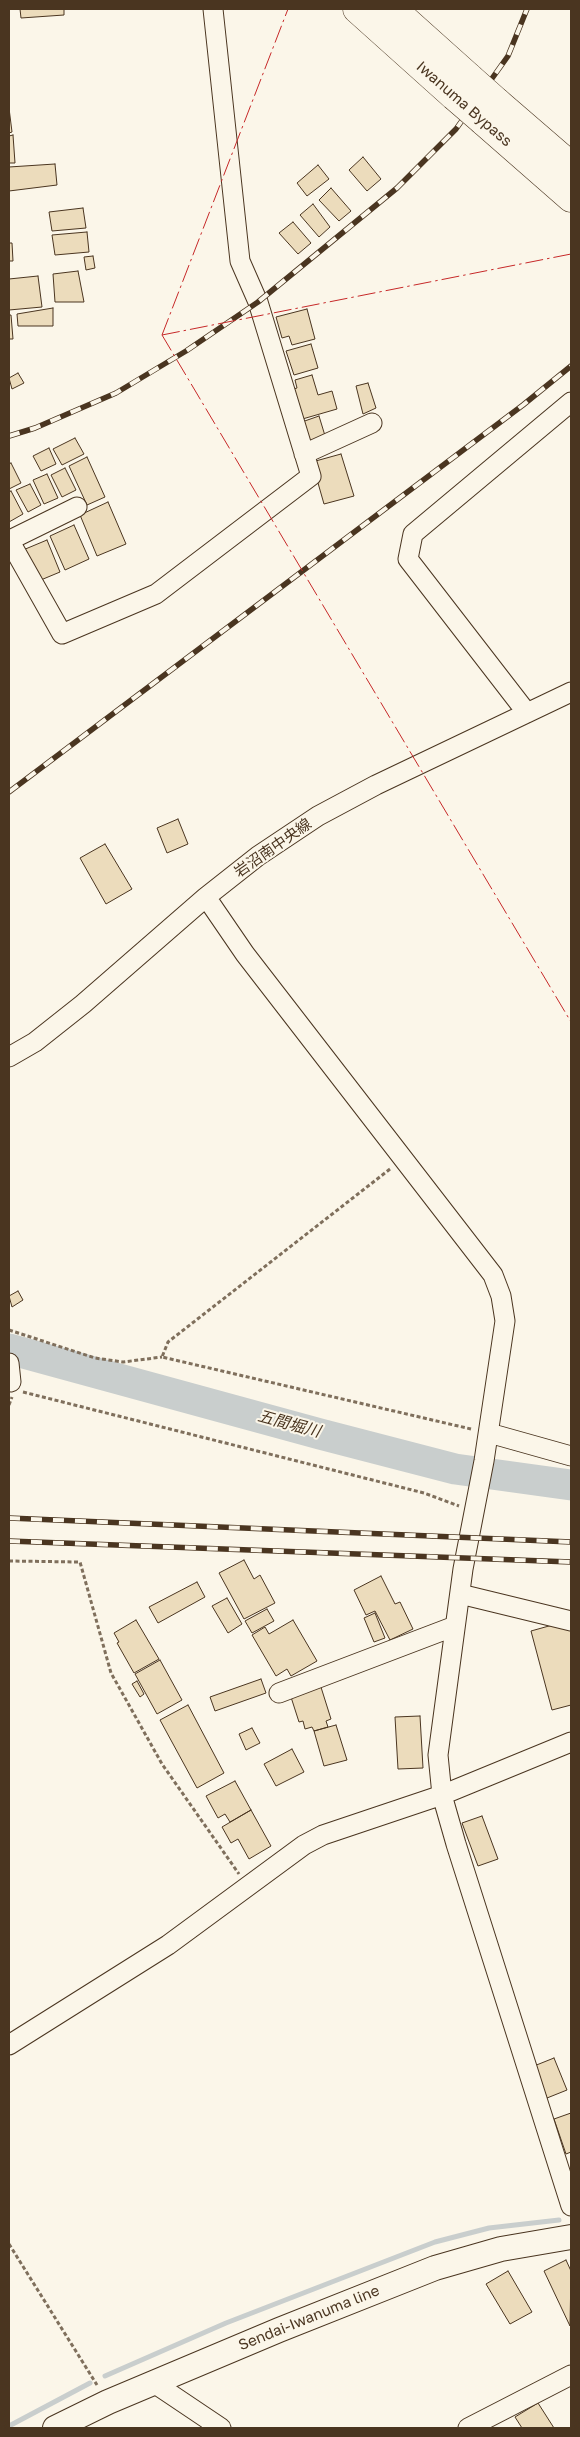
<!DOCTYPE html>
<html>
<head>
<meta charset="utf-8">
<style>
  body { margin:0 }
  #map { position:relative; width:580px; height:2437px; overflow:hidden; background:#fbf6e9; font-family:"Golos Text",sans-serif }
  canvas { display:block }
  .frame { position:absolute; inset:0; border:10px solid #4a3520; pointer-events:none }
</style>
</head>
<body>
<div id="map">
<canvas width="580" height="2437"></canvas>
<div class="frame"></div>
</div>
<script>
const ctx = document.querySelector('canvas').getContext('2d');
ctx.lineJoin = 'round';
function shape(rows) {
  const path = new Path2D();
  for (const r of rows) {
    path.moveTo(r[0], r[1]);
    for (let i = 2; i < r.length; i += 2) path.lineTo(r[i], r[i + 1]);
  }
  return path;
}
function strokePath(path, color, width, dash) {
  ctx.strokeStyle = color;
  ctx.lineWidth = width;
  ctx.lineCap = dash ? 'butt' : 'round';
  ctx.setLineDash(dash || []);
  ctx.stroke(path);
}
function paint(path, color) {
  ctx.fillStyle = color;
  ctx.fill(path, 'evenodd');
}
function label(font, color, halo, rows, align = 'center') {
  ctx.font = font + ' "Golos Text","Noto Sans JP",sans-serif';
  ctx.lineWidth = 4;
  ctx.setLineDash([]);
  ctx.textBaseline = 'middle';
  ctx.strokeStyle = halo;
  ctx.fillStyle = color;
  for (const [text, x, y, turn = 0] of rows) {
    ctx.save();
    ctx.translate(x, y);
    ctx.rotate((+turn || 0) * Math.PI / 180);
    ctx.textAlign = isNaN(turn) ? turn : align;
    if (halo) ctx.strokeText(text, 0, 0);
    ctx.fillText(text, 0, 0);
    ctx.restore();
  }
}
strokePath(shape([
  [105,2376,226,2323,435,2242,489,2228,559,2220],
  [9,2426,90,2383]
]), '#c9cecd', 5);
strokePath(shape([
  [9,1349,320,1434,455,1469,571,1485]
]), '#c9cecd', 31);
const building = shape([
  [20,9,64,9,64,15,21,18,20,9],
  [9,108,12,132,9,133,9,108],
  [13,135,15,163,9,163,9,136,13,135],
  [363,157,381,179,367,191,349,170,363,157],
  [55,164,57,185,9,191,9,167,55,164],
  [318,165,329,179,307,196,297,183,318,165],
  [331,188,351,211,339,221,319,200,331,188],
  [313,204,330,227,319,237,300,215,313,204],
  [83,208,86,228,52,231,49,212,83,208],
  [293,222,311,243,298,254,279,233,293,222],
  [87,232,89,252,55,255,52,235,87,232],
  [9,243,12,243,13,261,9,261,9,243],
  [93,256,95,268,86,270,84,257,93,256],
  [78,271,84,302,55,302,53,274,78,271],
  [38,276,42,307,9,310,9,279,38,276],
  [53,308,53,326,18,326,17,314,53,308],
  [307,309,315,339,292,345,289,336,282,338,276,317,307,309],
  [9,315,11,315,13,339,9,339,9,315],
  [311,344,318,368,294,375,286,351,311,344],
  [18,373,24,383,12,389,9,378,18,373],
  [312,375,318,395,332,391,337,409,299,420,290,390,297,388,295,380,312,375],
  [368,383,376,408,363,414,356,386,368,383],
  [319,416,326,439,307,446,299,423,319,416],
  [75,438,84,454,62,465,53,449,75,438],
  [49,448,56,464,41,471,33,456,49,448],
  [341,454,354,496,324,504,312,462,341,454],
  [87,457,105,497,87,505,69,466,87,457],
  [11,463,21,483,9,489,9,464,11,463],
  [65,468,76,490,62,497,51,475,65,468],
  [47,474,58,498,44,504,33,480,47,474],
  [30,484,41,505,28,512,16,490,30,484],
  [11,491,23,514,9,522,9,492,11,491],
  [108,502,126,544,97,556,80,515,108,502],
  [74,525,89,559,65,570,50,536,74,525],
  [47,540,60,572,36,582,23,550,47,540],
  [178,819,188,844,167,853,157,828,178,819],
  [105,844,132,889,106,904,80,858,105,844],
  [18,1291,23,1300,12,1307,9,1296,18,1291],
  [244,1560,254,1579,260,1575,275,1603,244,1619,219,1573,244,1560],
  [381,1576,395,1604,400,1602,413,1629,390,1640,375,1611,366,1615,354,1590,381,1576],
  [197,1582,205,1597,158,1623,149,1607,197,1582],
  [227,1598,242,1624,228,1633,212,1606,227,1598],
  [267,1609,274,1621,252,1633,245,1621,267,1609],
  [375,1613,385,1638,374,1642,364,1618,375,1613],
  [136,1620,159,1659,134,1673,117,1643,119,1642,114,1633,136,1620],
  [293,1620,317,1661,291,1676,287,1669,276,1676,252,1635,265,1627,269,1634,293,1620],
  [556,1624,571,1629,571,1705,552,1710,531,1631,556,1624],
  [160,1660,182,1700,157,1714,135,1674,160,1660],
  [261,1679,266,1693,215,1711,210,1697,261,1679],
  [137,1681,144,1694,140,1697,132,1684,137,1681],
  [320,1684,331,1719,326,1721,328,1727,314,1731,312,1727,305,1729,303,1721,299,1722,290,1694,320,1684],
  [188,1705,224,1773,197,1788,160,1720,188,1705],
  [420,1716,423,1768,398,1769,395,1717,420,1716],
  [336,1725,347,1760,324,1766,314,1731,336,1725],
  [252,1728,260,1743,246,1750,239,1734,252,1728],
  [292,1749,304,1772,276,1786,264,1764,292,1749],
  [235,1781,251,1810,230,1822,225,1814,218,1818,206,1796,235,1781],
  [251,1810,271,1846,249,1859,238,1839,231,1843,222,1827,251,1810],
  [482,1816,498,1859,478,1866,462,1823,482,1816],
  [554,2058,567,2090,547,2098,534,2066,554,2058],
  [571,2113,571,2152,566,2154,554,2119,571,2113],
  [566,2260,571,2271,570,2326,544,2271,566,2260],
  [508,2271,532,2312,510,2324,486,2284,508,2271],
  [538,2403,554,2428,522,2428,515,2417,538,2403]
]);
paint(building, '#ecdcbc');
strokePath(building, '#4a3520', 1);
const minor = shape([
  [304,454,372,423],
  [9,540,62,634,156,594,311,476,258,302,240,261,213,9],
  [10,540,77,507],
  [527,713,408,559,413,534,571,402],
  [206,897,245,954,493,1275,501,1296,505,1321,484,1461,463,1569,438,1755,442,1795,456,1844,571,2206],
  [9,1057,35,1042,83,1004,206,897,258,856,318,816,376,785,571,692],
  [9,1363,11,1382],
  [489,1433,571,1456],
  [460,1594,571,1621],
  [279,1693,455,1626],
  [9,2045,168,1945,304,1845,323,1835,442,1795,571,1742],
  [154,2383,221,2428],
  [468,2428,571,2375]
]);
const major = shape([
  [55,2428,108,2402,279,2330,435,2268,501,2249,571,2237]
]);
const highway = shape([
  [357,9,454,96],
  [393,9,470,78],
  [497,102,571,166],
  [483,121,571,198]
]);
strokePath(minor, '#4a3520', 21);
strokePath(major, '#4a3520', 26);
strokePath(highway, '#4a3520', 29);
strokePath(shape([
  [390,1169,168,1342,162,1357,471,1429],
  [9,1330,95,1358,123,1362,162,1357],
  [23,1392,424,1493,459,1506],
  [9,1405,12,1397],
  [9,1561,80,1562,111,1673,162,1764,239,1874],
  [9,2244,97,2385]
]), '#7f6f5c', 3, [4, 2.5]);
strokePath(minor, '#fbf6e9', 19);
strokePath(major, '#fbf6e9', 24);
strokePath(highway, '#fbf6e9', 28);
const rail = shape([
  [9,436,35,428,116,393,186,351,258,302,397,188,456,129,508,56,527,9],
  [9,792,523,405,571,366],
  [9,1518,571,1542],
  [9,1541,571,1562]
]);
strokePath(rail, '#4a3520', 5.5);
strokePath(rail, '#fbf6e9', 4, [11]);
const highwayBridge = shape([
  [470,78,497,102],
  [454,96,483,121]
]);
strokePath(highwayBridge, '#4a3520', 29, []);
strokePath(highwayBridge, '#fbf6e9', 28);
strokePath(shape([
  [162,335,571,1022],
  [162,335,571,254],
  [162,335,288,9]
]), '#c62828', 1, [18, 4, 2.5, 4]);
label('15px', '#4a3520', '#fbf6e9', [
  ["Iwanuma Bypass",464,104,41],
  ["岩沼南中央線",273,848,-35],
  ["Sendai-Iwanuma line",309,2318,-22]
]);
label('italic 16px', '#4a3520', '#fbf6e9', [
  ["五間堀川",289,1424,15]
]);
</script>
</body>
</html>
